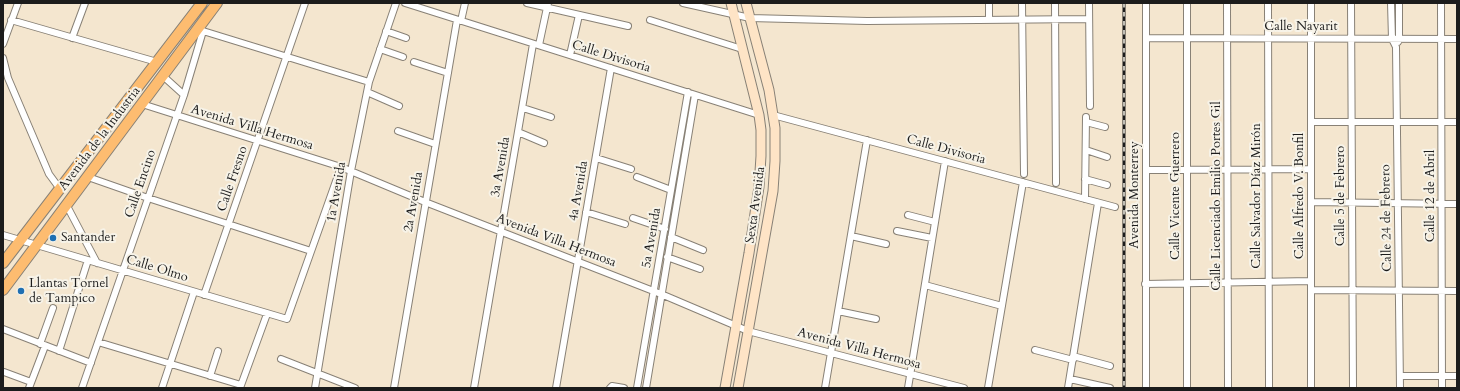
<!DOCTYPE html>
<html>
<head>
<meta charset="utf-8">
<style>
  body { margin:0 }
  #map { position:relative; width:1460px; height:391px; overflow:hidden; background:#f4e6cf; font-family:Cardo,serif }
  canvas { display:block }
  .frame { position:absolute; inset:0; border:4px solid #1c1c1c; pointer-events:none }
</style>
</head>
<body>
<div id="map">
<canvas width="1460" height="391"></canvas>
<div class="frame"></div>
</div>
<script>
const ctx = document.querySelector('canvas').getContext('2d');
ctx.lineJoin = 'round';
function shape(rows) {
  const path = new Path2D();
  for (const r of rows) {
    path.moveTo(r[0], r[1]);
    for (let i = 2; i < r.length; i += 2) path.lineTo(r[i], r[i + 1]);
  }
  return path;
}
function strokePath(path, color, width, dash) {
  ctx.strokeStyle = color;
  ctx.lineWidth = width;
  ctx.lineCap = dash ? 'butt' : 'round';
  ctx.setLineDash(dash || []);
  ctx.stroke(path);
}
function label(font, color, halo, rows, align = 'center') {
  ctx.font = font + ' Cardo,serif';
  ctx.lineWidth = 4;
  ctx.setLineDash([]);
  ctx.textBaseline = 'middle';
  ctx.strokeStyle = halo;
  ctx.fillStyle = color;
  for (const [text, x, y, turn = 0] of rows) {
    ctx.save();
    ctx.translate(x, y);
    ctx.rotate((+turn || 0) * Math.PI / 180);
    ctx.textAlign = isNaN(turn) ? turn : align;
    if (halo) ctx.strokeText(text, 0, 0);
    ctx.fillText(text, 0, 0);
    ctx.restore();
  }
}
const street = shape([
  [405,3,759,115],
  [527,3,628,26],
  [683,3,750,18,867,21,1089,19],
  [989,3,989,20],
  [1022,3,1024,174],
  [1055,3,1056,183],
  [1089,3,1090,106],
  [1187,3,1187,388],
  [1227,3,1228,388],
  [1268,3,1269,388],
  [1311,3,1311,388],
  [1351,3,1353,388],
  [1391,3,1392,39,1396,47,1400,388],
  [1441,3,1442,388],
  [11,20,157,62],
  [650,20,742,49],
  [461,21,465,3],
  [201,29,203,31,369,82],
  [386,31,406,38],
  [72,38,85,3],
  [1146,38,1457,39],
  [1398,42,1399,39,1399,3],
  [3,44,18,3],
  [539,45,548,3],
  [380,49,403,57],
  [570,55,579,15],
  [3,58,8,78,49,174,60,189],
  [414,62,448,73],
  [163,76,184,95],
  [367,92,399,106],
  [142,104,341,167,425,202,661,294,748,331,964,388],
  [523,108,551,117],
  [773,115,1115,207],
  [1086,122,1105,127],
  [1311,122,1457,122],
  [398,131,435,144],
  [518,132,544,143],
  [1086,150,1107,157],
  [596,158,631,169],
  [1146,170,1311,169],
  [88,177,148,198,311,251],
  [637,177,671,190],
  [1085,179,1107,185],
  [1085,199,1086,117],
  [1311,202,1457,204],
  [67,206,97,263],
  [586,212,625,224],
  [908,215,935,222],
  [633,218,665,229],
  [897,231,932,238],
  [3,235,287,319,341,167],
  [851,236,886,244],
  [671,237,703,250],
  [667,257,700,269],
  [1145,284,1311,281],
  [925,285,1002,306],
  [1311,290,1457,291],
  [204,295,305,3],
  [838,311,876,319],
  [3,329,91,363],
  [98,342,241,385],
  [40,344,53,308],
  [1035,350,1073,360],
  [59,351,88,260],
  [1073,356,1110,366],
  [281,359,355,388],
  [4,372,31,382],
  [210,376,218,351],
  [1400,376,1457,376],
  [1070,379,1110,388],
  [29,388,45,346],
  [82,388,184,95,203,31],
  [162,388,194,292],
  [240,388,267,314],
  [315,388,351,171,369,82,396,3],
  [394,388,457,20],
  [474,388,533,44],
  [556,388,611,68],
  [610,388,612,386,624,388],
  [637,388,688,92],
  [646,388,695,95],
  [825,388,867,140],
  [908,388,945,161],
  [988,388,1023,182],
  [1068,388,1098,203],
  [1146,388,1146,3]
]);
const secondary = shape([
  [725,388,749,253,759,187,761,156,761,130,759,115,731,3],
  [738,388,773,191,775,161,775,128,769,90,746,3]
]);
const primary = shape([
  [3,263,202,3],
  [3,290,217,3]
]);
strokePath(street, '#888176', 8);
strokePath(secondary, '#888176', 11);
strokePath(primary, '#888176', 12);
strokePath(street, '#fff', 6);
strokePath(secondary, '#fee4c6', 9);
strokePath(primary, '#fdbc70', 10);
const rail = shape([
  [1124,3,1124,388]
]);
strokePath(rail, '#1c1c1c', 3);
strokePath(rail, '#f7f3e8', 1.5, [4.5]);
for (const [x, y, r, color] of [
  [53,238,4,"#1f6fb2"],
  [21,291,4,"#1f6fb2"]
]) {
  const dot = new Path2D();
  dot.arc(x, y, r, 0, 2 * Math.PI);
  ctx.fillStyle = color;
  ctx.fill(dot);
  strokePath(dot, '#f7f3e8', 1.5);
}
label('13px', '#1c1c1c', '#f7f3e8', [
  ["Calle Nayarit",1301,27],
  ["Calle Divisoria",611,57,17],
  ["Avenida Villa Hermosa",252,128,17],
  ["Avenida de la Industria",100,139,-53],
  ["Calle Divisoria",946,150,15],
  ["3a Avenida",501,167,-80],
  ["Calle Fresno",233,179,-71],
  ["Calle Encino",141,184,-71],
  ["4a Avenida",579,191,-80],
  ["1a Avenida",337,192,-80],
  ["Avenida Monterrey",1135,195,-90],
  ["Calle Vicente Guerrero",1176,196,-90],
  ["Calle Licenciado Emilio Portes Gil",1217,196,-90],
  ["Calle Salvador Díaz Mirón",1257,196,-90],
  ["Calle Alfredo V. Bonfil",1300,196,-90],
  ["Calle 5 de Febrero",1341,196,-90],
  ["Calle 12 de Abril",1431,196,-90],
  ["2a Avenida",414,202,-80],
  ["Sexta Avenida",756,205,-82],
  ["Calle 24 de Febrero",1387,218,-91],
  ["5a Avenida",652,238,-80],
  ["Avenida Villa Hermosa",556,241,21],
  ["Calle Olmo",157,269,17],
  ["Avenida Villa Hermosa",859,349,15]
]);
label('13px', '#1c1c1c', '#f7f3e8', [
  ["Santander",61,238],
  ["Llantas Tornel",29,284],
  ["de Tampico",29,299]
], 'left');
</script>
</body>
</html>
